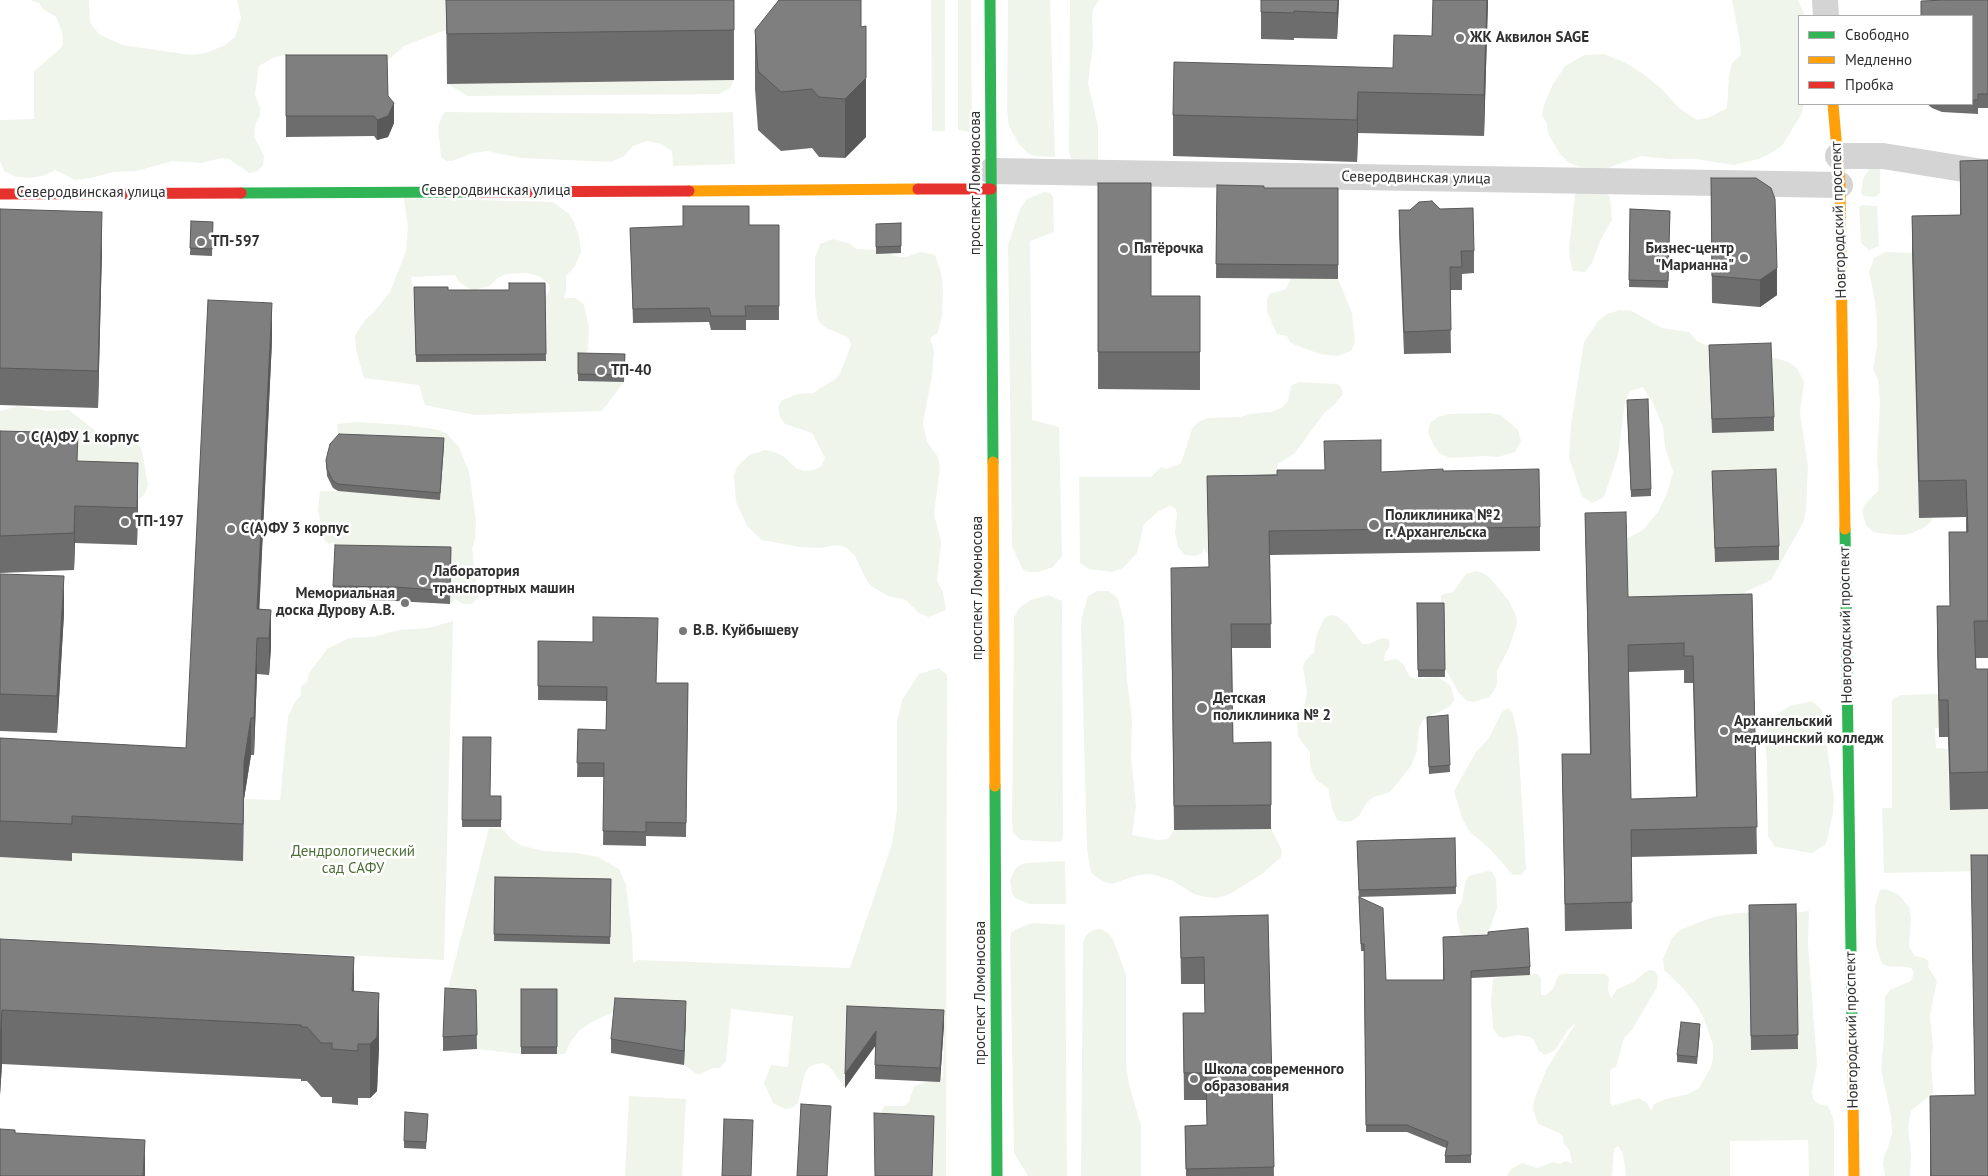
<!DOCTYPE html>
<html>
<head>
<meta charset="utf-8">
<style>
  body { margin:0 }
  #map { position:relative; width:1988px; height:1176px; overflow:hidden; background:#fff; font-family:"PT Sans",sans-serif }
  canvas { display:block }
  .legend { position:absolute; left:1798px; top:15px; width:175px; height:90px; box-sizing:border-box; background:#fff; border:1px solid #acacac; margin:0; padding:6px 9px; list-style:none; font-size:15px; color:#2f2f2f }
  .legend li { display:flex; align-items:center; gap:10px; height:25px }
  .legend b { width:25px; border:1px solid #acacac }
</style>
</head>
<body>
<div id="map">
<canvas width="1988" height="1176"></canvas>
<ul class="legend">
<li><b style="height:6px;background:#30b455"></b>Свободно</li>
<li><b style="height:6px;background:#ff9f0a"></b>Медленно</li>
<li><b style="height:6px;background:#e5322d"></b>Пробка</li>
</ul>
</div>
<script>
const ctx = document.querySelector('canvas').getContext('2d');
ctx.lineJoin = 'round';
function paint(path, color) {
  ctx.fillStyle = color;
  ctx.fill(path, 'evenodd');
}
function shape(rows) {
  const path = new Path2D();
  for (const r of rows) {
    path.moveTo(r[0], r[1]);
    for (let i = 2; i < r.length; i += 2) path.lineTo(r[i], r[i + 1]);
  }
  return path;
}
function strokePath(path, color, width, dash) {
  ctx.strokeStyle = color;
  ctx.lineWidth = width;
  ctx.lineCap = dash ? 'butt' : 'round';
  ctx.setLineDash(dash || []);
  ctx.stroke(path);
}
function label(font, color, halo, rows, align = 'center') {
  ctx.font = font + ' "PT Sans",sans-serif';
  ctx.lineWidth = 5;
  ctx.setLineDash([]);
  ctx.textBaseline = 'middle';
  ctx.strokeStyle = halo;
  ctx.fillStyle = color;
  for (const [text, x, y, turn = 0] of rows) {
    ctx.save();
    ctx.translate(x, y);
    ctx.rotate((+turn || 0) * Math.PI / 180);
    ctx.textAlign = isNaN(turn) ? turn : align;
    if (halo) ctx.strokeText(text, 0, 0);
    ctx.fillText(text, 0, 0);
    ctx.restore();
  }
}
paint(shape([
  [30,0,89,0,90,23,99,34,122,45,191,55,206,53,225,45,235,37,241,18,237,0,468,0,453,27,404,46,387,61,294,58,284,55,273,58,259,66,255,94,260,108,260,115,256,123,254,137,264,156,263,165,258,171,249,173,229,159,222,158,201,163,173,161,137,171,113,172,91,178,75,180,55,170,45,175,31,178,16,177,4,171,0,161,0,120,34,119,34,71,60,49,63,44,62,31,56,17,43,9,39,3],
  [931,0,945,0,945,131,932,131],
  [958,0,971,0,972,132,958,130],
  [1008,0,1050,0,1055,157,1034,156,1028,153,1019,144,1009,126,1007,111],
  [1070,0,1099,0,1093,9,1092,16,1093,44,1088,83,1098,126,1098,161,1075,163,1071,158,1069,151],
  [1732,0,1798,0,1805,16,1799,16,1799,104,1804,104,1801,115,1782,146,1771,153,1759,159,1734,165,1695,159,1668,159,1641,156,1605,169,1579,167,1568,162,1560,154,1548,134,1547,124,1542,115,1544,105,1552,86,1565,66,1584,55,1604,54,1626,63,1643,74,1662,89,1679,108,1697,120,1708,118,1727,108,1729,75,1732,63,1741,55,1740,42],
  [734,80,730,88,720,94,468,96,447,84],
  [445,112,671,114,733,112,735,164,673,166,672,151,661,144,647,141,633,146,624,156,611,162,521,158,487,151,473,153,452,161,446,161,441,157,438,127,442,116],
  [1872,165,1880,168,1880,193,1876,197,1863,196,1861,192,1863,179],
  [1583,188,1604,188,1610,197,1612,220,1600,241,1592,263,1585,272,1573,271,1570,260,1569,249,1575,194],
  [1044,192,1050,193,1053,197,1054,232,1030,241,1032,420,1059,427,1062,556,1053,567,1038,572,1028,572,1023,570,1012,546,1008,245,1020,209,1027,199],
  [404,198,553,202,569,214,573,220,579,236,581,252,575,266,566,276,566,292,564,298,576,298,584,305,589,327,588,350,578,360,578,381,624,382,602,411,474,415,425,405,419,385,364,378,356,350,355,335,365,320,375,311,390,292,406,251,408,228],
  [526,273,539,276,549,284,550,290,545,298,546,361,414,294,411,277,455,275,458,281,468,288,475,290,489,286,499,277,506,274],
  [1862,205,1877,206,1879,246,1869,250,1861,243,1859,207],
  [833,239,849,243,856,249,877,250,899,257,906,257,920,252,927,253,935,255,941,272,943,289,942,317,937,334,930,338,934,351,932,376,923,423,927,442,938,457,940,467,934,514,941,542,937,581,943,592,946,610,928,617,919,613,906,600,888,596,871,586,866,579,855,556,847,548,838,545,819,548,800,547,762,540,747,526,736,502,734,475,737,467,749,455,765,450,774,452,783,456,797,469,805,471,814,470,821,466,825,458,812,433,785,424,780,417,778,407,782,400,798,394,814,393,820,388,834,380,840,374,851,345,848,337,826,328,820,323,817,316,815,295,815,258,820,244],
  [1886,252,1912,253,1919,518,1932,517,1931,522,1925,527,1910,534,1900,535,1878,533,1872,531,1866,525,1862,511,1865,504,1878,491,1879,480,1877,459,1880,404,1878,380,1873,369,1877,346,1877,322,1875,301,1869,272,1874,258],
  [1291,278,1338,279,1352,313,1355,342,1351,351,1337,356,1320,354,1295,345,1290,342,1287,336,1277,334,1267,312,1267,300,1269,294,1286,289],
  [1620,310,1632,311,1662,328,1689,332,1697,341,1708,346,1730,350,1753,351,1788,362,1797,368,1804,382,1800,412,1808,467,1806,509,1804,521,1771,580,1745,592,1743,602,1628,624,1626,539,1643,530,1658,512,1667,493,1673,472,1665,447,1663,427,1652,401,1643,387,1630,391,1625,403,1618,455,1604,497,1592,503,1582,496,1569,458,1571,425,1584,342,1598,321,1607,314],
  [1299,382,1337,384,1341,387,1343,394,1334,405,1325,412,1295,453,1278,464,1276,469,1277,494,1209,556,1204,548,1201,554,1195,556,1185,555,1178,547,1175,532,1177,514,1175,508,1170,506,1159,511,1144,524,1137,553,1123,568,1112,572,1089,569,1080,563,1079,477,1151,477,1161,467,1167,469,1181,463,1192,429,1198,422,1208,418,1240,417,1250,414,1271,412,1281,408,1288,401,1291,386],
  [18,406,47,411,69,410,103,437,110,440,139,445,142,451,148,486,144,495,138,500,0,468,0,411],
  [1490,413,1501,415,1518,430,1521,441,1515,452,1498,457,1486,456,1450,458,1439,453,1433,444,1428,433,1430,423,1438,417,1448,414],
  [355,422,406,425,439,430,447,434,459,447,469,472,476,520,475,540,472,549,478,597,472,604,463,604,455,599,450,605,451,561,336,551,334,542,329,544,324,540,318,510,320,491,338,491,339,441,337,424],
  [1476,571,1483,573,1489,577,1509,601,1516,616,1517,624,1509,648,1497,671,1497,684,1494,691,1489,697,1474,702,1467,701,1459,693,1442,663,1441,595,1453,592,1466,574],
  [1097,591,1109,591,1118,599,1124,622,1127,680,1132,719,1131,757,1136,806,1132,835,1157,840,1168,839,1174,830,1271,829,1282,850,1281,857,1262,874,1230,894,1218,898,1205,897,1194,894,1173,881,1151,874,1138,875,1112,884,1102,881,1091,873,1087,849,1081,627,1082,616,1088,596],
  [1048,595,1062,601,1063,836,1062,841,1056,842,1021,840,1013,833,1012,820,1014,617,1020,607,1031,600],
  [1330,615,1337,616,1348,625,1362,644,1369,644,1382,638,1389,639,1390,646,1385,653,1384,661,1397,659,1403,664,1410,677,1417,679,1438,677,1450,685,1453,693,1454,701,1449,707,1424,719,1419,727,1417,751,1411,766,1395,786,1390,792,1374,797,1367,802,1359,816,1352,821,1344,822,1337,820,1332,808,1328,788,1316,780,1310,766,1310,752,1301,741,1298,735,1297,722,1300,710,1304,706,1307,693,1303,667,1305,661,1314,652,1316,637,1321,625,1324,619],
  [453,621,444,960,0,938,0,857,72,861,72,853,244,799,280,800,288,717,295,702,301,695,301,686,307,682,309,673,327,649,349,638,373,637,399,630,428,628],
  [939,668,947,675,946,1176,932,1176,876,1128,884,1106,903,1106,909,1102,914,1086,943,1077,944,1024,847,1020,845,1088,829,1066,823,1063,816,1064,809,1067,805,1073,798,1103,792,1108,785,1109,773,1103,764,1083,771,1065,788,1067,793,1016,731,1009,726,1061,720,1068,713,1068,698,1075,684,1065,686,1016,615,1012,593,1021,580,1030,571,1041,565,1054,557,1054,557,996,521,996,521,1054,477,1049,447,992,489,828,504,830,510,838,522,846,545,851,576,853,598,857,619,869,626,885,632,935,633,963,638,960,850,968,892,844,897,811,897,722,902,700,919,674],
  [1939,694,1939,728,1935,728,1936,748,1947,749,1950,809,1988,809,1988,871,1884,873,1882,808,1892,808,1892,700,1900,695],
  [1812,701,1822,710,1834,799,1833,813,1826,844,1812,853,1775,847,1768,836,1767,761,1765,744,1766,733,1772,720,1780,712,1790,706],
  [1508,708,1513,714,1518,738,1526,869,1521,875,1513,875,1490,849,1469,831,1462,818,1454,791,1476,752,1489,738,1502,712],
  [1065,861,1066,904,1030,904,1015,898,1012,893,1010,881,1015,869,1020,865,1026,863],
  [1488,871,1492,872,1496,879,1497,908,1490,928,1483,938,1465,937,1460,933,1457,917,1457,910,1462,902,1465,883,1468,877,1471,875],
  [1885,889,1898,894,1909,907,1911,918,1909,947,1915,956,1925,958,1929,962,1928,967,1937,981,1930,1015,1933,1046,1931,1062,1933,1093,1911,1111,1908,1128,1911,1153,1910,1176,1885,1176,1883,1164,1884,1156,1888,1147,1892,1133,1891,1116,1881,1069,1884,1039,1885,997,1890,990,1911,981,1914,973,1911,968,1907,967,1886,966,1882,964,1876,946,1875,906,1880,890],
  [1809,911,1808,944,1817,1064,1812,1092,1813,1099,1819,1104,1828,1106,1833,1118,1834,1126,1834,1176,1809,1176,1808,1140,1730,1141,1730,1176,1626,1176,1623,1154,1618,1146,1614,1149,1612,1176,1507,1176,1511,1169,1522,1163,1537,1168,1553,1162,1560,1164,1566,1161,1572,1164,1570,1151,1564,1144,1563,1137,1559,1133,1538,1124,1533,1109,1534,1100,1547,1068,1576,1023,1568,1030,1555,1050,1545,1055,1538,1050,1534,1040,1530,1037,1519,1035,1503,1038,1498,1036,1493,1028,1491,1002,1493,979,1505,976,1538,974,1541,978,1541,995,1546,995,1553,989,1558,976,1562,974,1605,974,1609,978,1608,990,1611,998,1617,989,1634,982,1645,972,1650,970,1655,971,1658,976,1657,987,1632,1030,1624,1038,1616,1067,1611,1069,1610,1073,1610,1102,1612,1106,1639,1098,1647,1103,1651,1111,1654,1104,1666,1099,1689,1094,1699,1088,1711,1067,1713,1057,1713,1045,1704,1019,1698,1007,1683,988,1664,970,1663,959,1672,938,1680,930,1713,917,1737,913,1760,912,1773,915],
  [1033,923,1065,925,1067,1176,1028,1176,1014,1153,1010,939,1011,933,1016,929],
  [1101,929,1108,933,1113,939,1126,975,1126,1064,1129,1084,1141,1126,1141,1176,1081,1176,1083,943,1086,935,1093,930],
  [629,1096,686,1099,682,1176,625,1176]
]), '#f0f5eb');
strokePath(shape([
  [1825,0,1826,16],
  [1838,156,1883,156,1988,173],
  [991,171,1840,185]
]), '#d4d4d4', 26);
strokePath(shape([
  [990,0,993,462],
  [241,193,468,192],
  [1845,529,1852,1020],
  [995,786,997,1176]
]), '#30b455', 11);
strokePath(shape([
  [1833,104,1840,185,1845,529],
  [689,191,918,189],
  [993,462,995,786],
  [1852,1020,1854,1176]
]), '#ff9f0a', 11);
strokePath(shape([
  [918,189,991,189],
  [468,192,689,191],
  [0,194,241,193]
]), '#e5322d', 11);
paint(shape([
  [446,0,734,30,734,80,447,84],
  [1261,0,1339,0,1337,39,1294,38,1294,40,1261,39],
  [1433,0,1488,0,1484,136,1358,133,1357,162,1173,156,1173,115,1393,68,1432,36],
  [1988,0,1988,108,1978,108,1978,114,1942,112,1932,108,1927,104,1972,104,1972,16],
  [861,27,866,137,845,158,819,157,812,148,781,151,758,130,755,89,755,30],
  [286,55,388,96,394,123,388,137,377,140,374,136,286,137],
  [1988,160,1988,658,1976,658,1976,669,1988,669,1988,809,1950,810,1948,737,1939,737,1937,643,1937,606,1950,606,1949,532,1966,532,1966,517,1919,518,1912,253,1912,216,1960,215,1960,161],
  [1711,178,1777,295,1760,307,1712,303],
  [1098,183,1151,296,1200,296,1200,390,1098,389],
  [1217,185,1264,188,1338,188,1338,279,1216,278],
  [0,209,102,249,98,408,0,405],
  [1630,209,1670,211,1668,288,1629,287],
  [1399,210,1474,251,1474,273,1462,274,1462,290,1450,290,1451,353,1404,354,1399,232],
  [191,221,213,222,212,256,190,255],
  [901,223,901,253,876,254,876,224],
  [749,225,779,225,779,320,746,320,746,330,711,330,709,322,633,323,630,228],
  [545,283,546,361,416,362,414,287,448,290,509,290],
  [272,340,259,609,271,610,271,647,269,675,257,674,254,755,251,755,244,799,243,861,72,853,72,861,0,857,0,738,186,748],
  [1709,345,1774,417,1774,431,1712,433],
  [578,353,625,354,624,382,578,381],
  [1627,407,1651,489,1651,496,1631,497],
  [0,431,78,461,138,500,137,545,75,543,74,570,0,573],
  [444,445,440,500,338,491,333,488,327,476,326,460],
  [1443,471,1540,527,1540,551,1270,555,1271,648,1232,648,1233,743,1271,742,1271,829,1174,830,1171,592,1209,567,1207,476],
  [1712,471,1779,546,1779,560,1715,562],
  [1585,513,1628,597,1752,594,1757,854,1631,857,1632,929,1565,931,1562,754,1590,754],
  [1684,670,1684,683,1693,683,1696,797,1631,799,1628,672],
  [451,547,450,604,395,601,333,599,333,586],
  [0,574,64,613,57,733,0,731],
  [1417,603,1444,603,1445,677,1418,677],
  [538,641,657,683,688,683,686,837,646,836,646,846,603,845,604,777,577,777,578,729,606,730,606,701,538,700],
  [1448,715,1450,772,1429,774,1427,717],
  [463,737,490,796,501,796,501,827,462,827],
  [1455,838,1456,894,1359,897,1386,980,1443,980,1443,937,1530,967,1530,975,1471,978,1471,1163,1445,1163,1445,1156,1446,1148,1407,1132,1366,1132,1364,951,1361,951,1359,904,1357,841],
  [1971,855,1988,1176,1930,1176,1930,1096,1975,1095],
  [495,877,611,879,610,944,494,941],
  [1796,904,1798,1049,1751,1050,1749,905],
  [1268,915,1274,1176,1186,1176,1185,1126,1207,1125,1206,1100,1184,1100,1183,1013,1205,1013,1204,984,1181,984,1180,917],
  [0,939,354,992,379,1047,377,1091,370,1098,358,1098,358,1105,332,1103,332,1097,321,1097,307,1081,301,1081,301,1079,2,1064,0,1095],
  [521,989,557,989,557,1054,521,1054],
  [476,990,477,1049,443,1051,443,1037],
  [847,1006,944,1024,940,1082,875,1079,875,1045,845,1088],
  [686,1015,684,1065,611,1053,611,1039],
  [1700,1032,1697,1064,1677,1062,1677,1055],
  [428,1121,426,1149,404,1148,404,1141]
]), '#6d6d6d');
paint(shape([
  [1338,0,1339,0,1337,39,1337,13],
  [1487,0,1488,0,1484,136,1484,95],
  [866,78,866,137,845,158,845,99],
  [1358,92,1358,133,1357,162,1357,120],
  [394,103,394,123,388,137,377,140,377,120],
  [102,212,102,249,98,408,98,371],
  [1777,268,1777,295,1760,307,1760,280],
  [272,303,272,340,258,638,257,609],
  [138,463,138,500,137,545,137,508],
  [75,506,75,543,74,570,74,533],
  [64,576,64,613,57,733,57,696],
  [271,610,271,647,269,675,269,638],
  [257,638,257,674,254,755,254,718],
  [251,718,251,755,244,799,243,861,244,762],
  [354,957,354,1011,352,991],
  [379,993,379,1047,377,1091,370,1098,370,1044],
  [686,1001,686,1015,684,1065,684,1051],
  [2,1010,2,1064,0,1095,0,1041],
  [944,1010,944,1024,940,1082,940,1068],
  [876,1031,876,1045,845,1088,845,1074],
  [145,1140,145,1176,143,1176]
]), '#595959');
const building = shape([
  [446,0,734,0,734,30,447,34,446,0],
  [779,0,861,0,861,27,866,26,866,78,845,99,819,97,812,89,781,92,758,71,755,30,779,0],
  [1261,0,1338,0,1337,13,1294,11,1294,13,1261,12,1261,0],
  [1433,0,1487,0,1484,95,1358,92,1357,120,1173,115,1174,62,1393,68,1394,35,1432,36,1433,0],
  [1947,0,1988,0,1988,94,1978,94,1978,100,1972,100,1972,16,1921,16,1921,1,1947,0],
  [286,55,387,55,388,96,394,103,388,116,377,120,374,116,286,116,286,55],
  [1988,160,1988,621,1974,621,1976,669,1988,669,1988,772,1950,773,1948,700,1939,700,1937,606,1950,606,1949,532,1968,532,1966,480,1919,481,1912,216,1961,215,1960,161,1988,160],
  [1711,178,1756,178,1771,188,1775,199,1777,268,1760,280,1712,276,1711,178],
  [1098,183,1151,183,1151,296,1200,296,1200,352,1098,352,1098,183],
  [1217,185,1264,186,1264,188,1338,188,1338,265,1216,264,1217,185],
  [1432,201,1440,209,1473,208,1474,251,1461,251,1462,267,1450,267,1451,330,1404,332,1399,210,1410,210,1419,202,1432,201],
  [683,206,749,206,749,225,779,225,779,306,745,306,746,316,711,316,709,308,633,309,630,228,683,226,683,206],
  [0,209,102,212,98,371,0,368,0,209],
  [1630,209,1670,211,1668,281,1629,280,1630,209],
  [191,221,213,222,212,249,190,248,191,221],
  [901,223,901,246,876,247,876,224,901,223],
  [509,283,545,283,546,354,416,355,414,287,448,287,448,290,509,290,509,283],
  [208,300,272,303,257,609,271,610,269,638,257,638,254,718,251,718,244,762,243,824,72,816,72,824,0,821,0,738,186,748,208,300],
  [1771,343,1774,417,1712,419,1709,345,1771,343],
  [578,353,625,354,624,375,578,374,578,353],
  [1648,399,1651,489,1631,490,1627,400,1648,399],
  [0,431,78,433,77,461,138,463,137,508,75,506,74,533,0,536,0,431],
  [339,434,444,438,440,493,338,484,333,481,327,469,326,460,330,444,339,434],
  [1381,440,1381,472,1443,469,1443,471,1539,469,1540,527,1269,531,1271,624,1231,624,1233,743,1271,742,1271,805,1174,806,1171,568,1209,567,1207,476,1277,475,1277,470,1325,470,1324,441,1381,440],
  [1776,469,1779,546,1715,548,1712,471,1776,469],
  [1626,512,1628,597,1752,594,1757,827,1631,830,1632,902,1565,904,1562,754,1591,754,1585,513,1626,512],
  [1684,643,1684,656,1693,656,1697,797,1631,799,1628,645,1684,643],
  [335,545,451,547,450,591,395,587,333,586,335,545],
  [0,574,64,576,57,696,0,694,0,574],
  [1417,603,1444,603,1445,670,1418,670,1417,603],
  [593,617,658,618,656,683,688,683,686,823,646,822,646,832,603,831,604,763,577,763,578,729,606,730,607,687,538,686,538,641,593,642,593,617],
  [1448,715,1450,765,1429,767,1427,717,1448,715],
  [463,737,491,737,490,796,501,796,501,820,462,820,463,737],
  [1455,838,1456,887,1359,890,1357,841,1455,838],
  [1971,855,1988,855,1988,1176,1931,1176,1930,1096,1975,1095,1971,855],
  [495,877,611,879,610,937,494,934,495,877],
  [1359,897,1383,908,1386,980,1444,980,1443,937,1488,935,1488,932,1528,928,1530,967,1471,971,1471,1155,1445,1156,1448,1142,1407,1125,1366,1125,1364,944,1361,944,1359,897],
  [1796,904,1798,1035,1751,1036,1749,905,1796,904],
  [1268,915,1274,1167,1186,1169,1185,1126,1207,1125,1206,1073,1184,1073,1183,1013,1205,1013,1204,957,1181,958,1180,917,1268,915],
  [0,939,354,957,352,991,379,993,377,1037,370,1044,358,1044,358,1051,332,1049,332,1043,321,1043,307,1027,301,1027,301,1025,2,1010,0,1041,0,939],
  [445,988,476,990,477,1035,443,1037,445,988],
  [521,989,557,989,557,1047,521,1047,521,989],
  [615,998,686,1001,684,1051,611,1039,615,998],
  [847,1006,944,1010,940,1068,875,1065,876,1031,845,1074,847,1006],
  [1681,1022,1700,1024,1697,1057,1677,1055,1681,1022],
  [801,1104,831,1106,827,1176,797,1176,801,1104],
  [405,1112,428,1114,426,1142,404,1141,405,1112],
  [874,1113,934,1116,932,1176,875,1176,874,1113],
  [724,1119,753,1120,751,1176,722,1176,724,1119],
  [0,1129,15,1130,15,1133,145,1140,143,1176,0,1176,0,1129]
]);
paint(building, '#7f7f7f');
strokePath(building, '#595959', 1);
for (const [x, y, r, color] of [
  [1460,38,5,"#787878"],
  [201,242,5,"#787878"],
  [1124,249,5,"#787878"],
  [1744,258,5,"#787878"],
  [601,371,5,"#787878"],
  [21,438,5,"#787878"],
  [125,522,5,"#787878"],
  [1374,525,6,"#787878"],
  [231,529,5,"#787878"],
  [423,581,5,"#787878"],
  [405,603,5,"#787878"],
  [683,631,5,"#787878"],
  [1202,708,6,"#787878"],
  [1724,731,5,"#787878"],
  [1194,1079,5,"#787878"]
]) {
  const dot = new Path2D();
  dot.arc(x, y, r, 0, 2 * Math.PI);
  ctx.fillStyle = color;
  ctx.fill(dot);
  strokePath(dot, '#fff', 2);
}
label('bold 15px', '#2f2f2f', '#fff', [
  ["ЖК Аквилон SAGE",1470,38],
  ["ТП-597",211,242],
  ["Пятёрочка",1134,249],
  ["Бизнес-центр",1734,249,"right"],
  ["\"Марианна\"",1734,266,"right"],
  ["ТП-40",611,371],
  ["С(А)ФУ 1 корпус",31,438],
  ["Поликлиника №2",1385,516],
  ["г. Архангельска",1385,533],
  ["ТП-197",135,522],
  ["С(А)ФУ 3 корпус",241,529],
  ["Лаборатория",433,572],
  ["транспортных машин",433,589],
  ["Мемориальная",395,594,"right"],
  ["доска Дурову А.В.",395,611,"right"],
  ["В.В. Куйбышеву",693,631],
  ["Детская",1213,699],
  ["поликлиника № 2",1213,716],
  ["Архангельский",1734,722],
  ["медицинский колледж",1734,739],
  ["Школа современного",1204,1070],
  ["образования",1204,1087]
], 'left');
label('15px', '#2f2f2f', '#fff', [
  ["Северодвинская улица",1416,178,1],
  ["проспект Ломоносова",976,183,-90],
  ["Северодвинская улица",496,191],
  ["Северодвинская улица",91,193],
  ["Новгородский проспект",1839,220,-92],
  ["проспект Ломоносова",978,588,-90],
  ["Новгородский проспект",1846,625,-91],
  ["проспект Ломоносова",981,993,-90],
  ["Новгородский проспект",1852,1030,-91]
]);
label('15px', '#4e6f38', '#fff', [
  ["Дендрологический",353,852],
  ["сад САФУ",353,869]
]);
</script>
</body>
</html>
